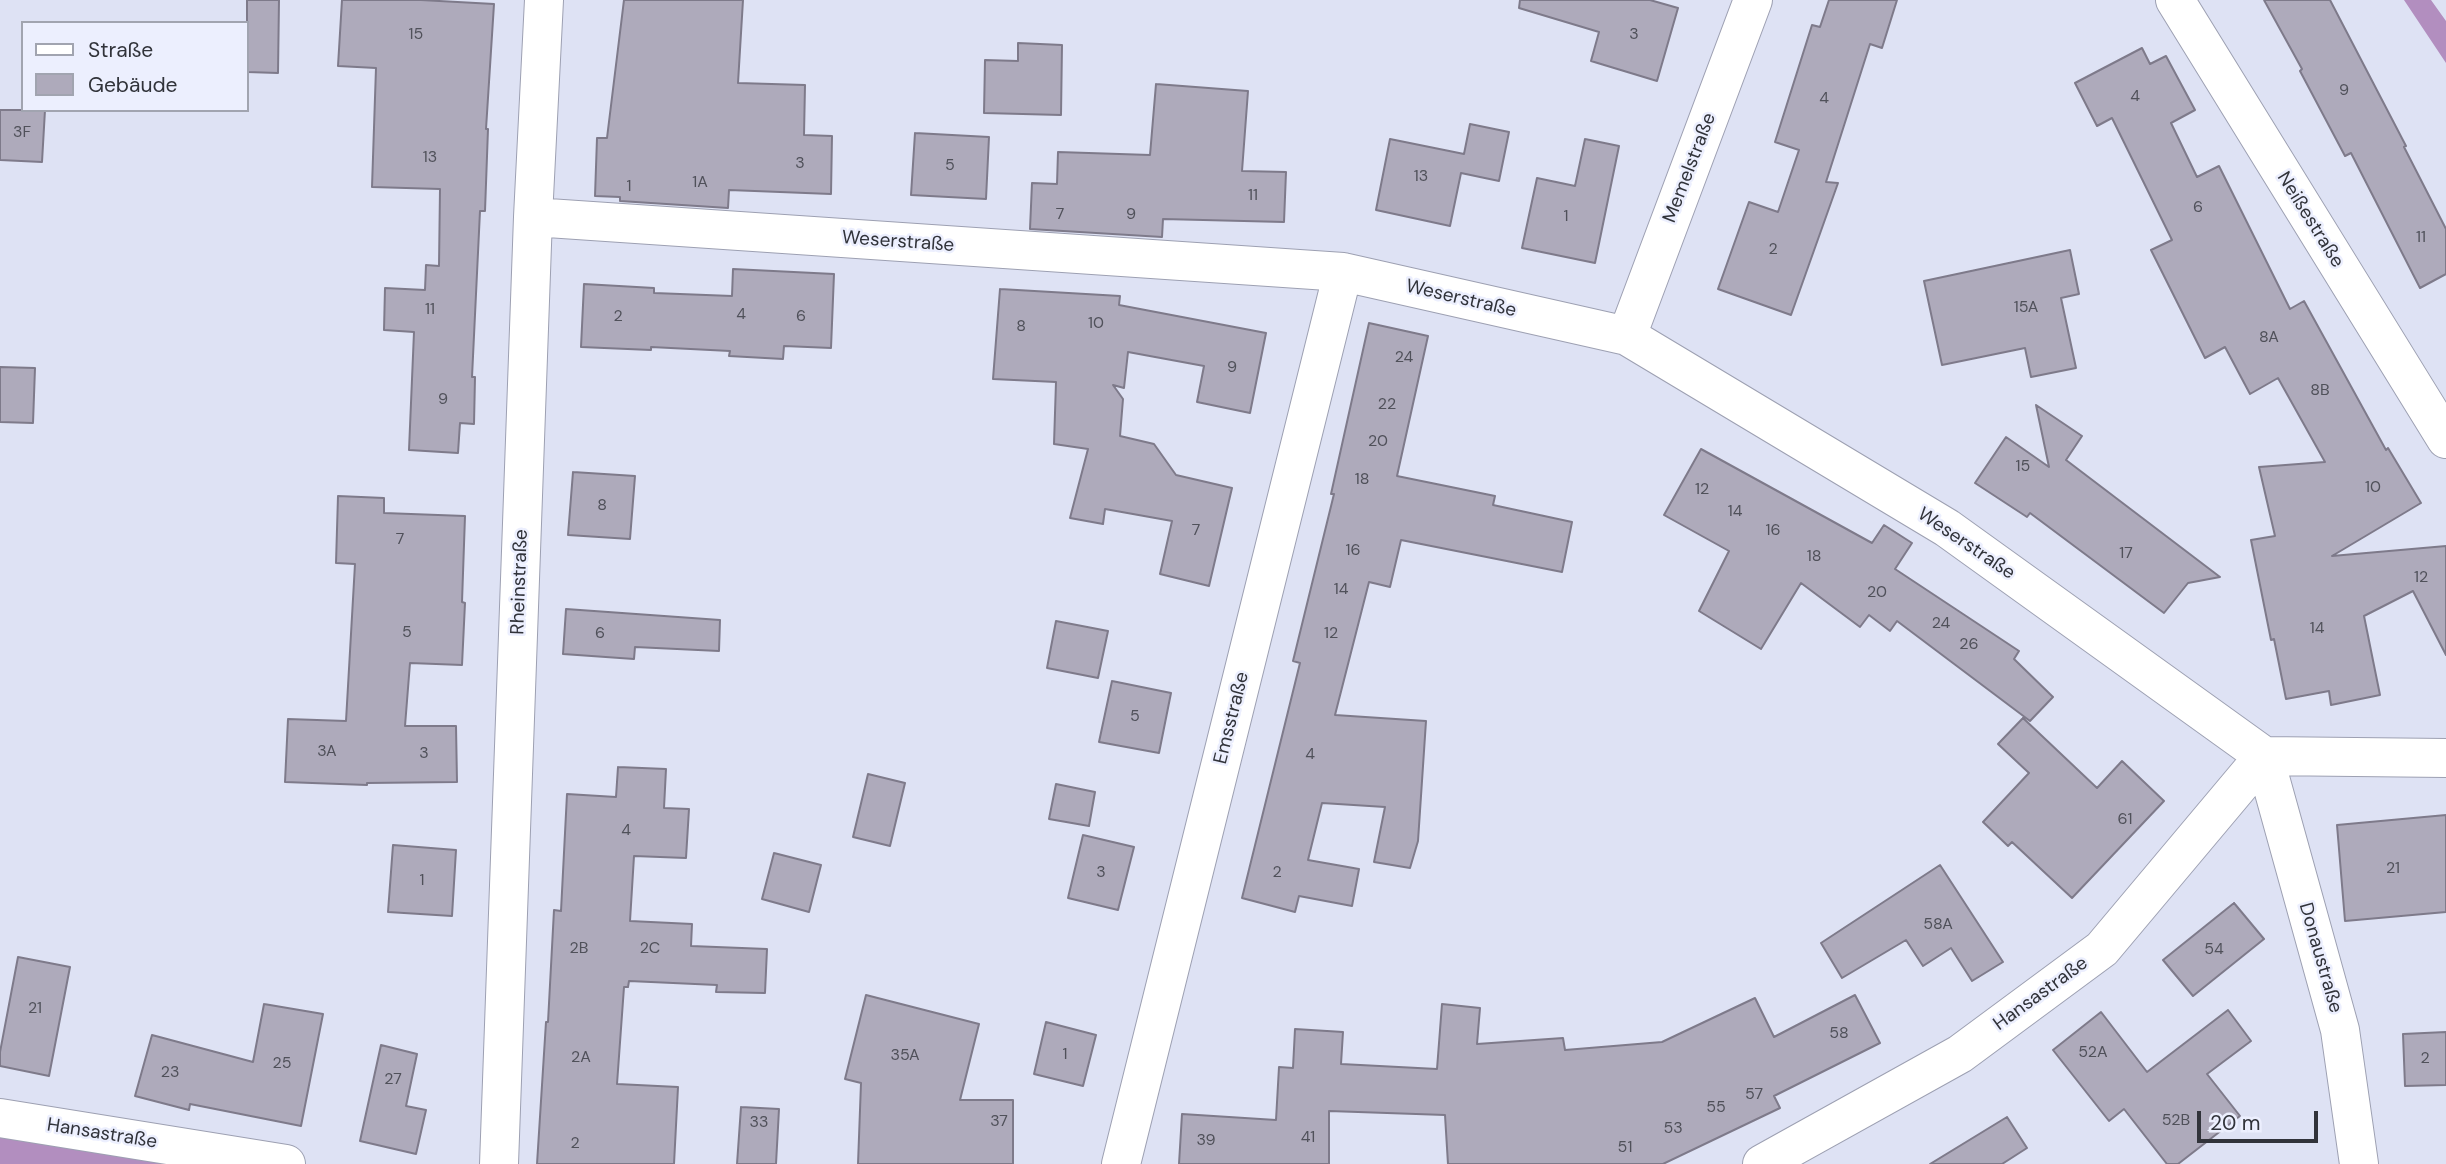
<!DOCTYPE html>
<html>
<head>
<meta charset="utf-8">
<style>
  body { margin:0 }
  #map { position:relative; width:2446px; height:1164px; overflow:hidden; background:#dee2f4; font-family:"DM Sans",sans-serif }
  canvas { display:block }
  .legend { position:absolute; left:21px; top:21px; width:228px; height:91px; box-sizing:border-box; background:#eceffe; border:2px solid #a1a4b0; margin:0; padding:9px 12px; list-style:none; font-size:21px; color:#31333a }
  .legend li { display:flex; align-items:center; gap:14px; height:35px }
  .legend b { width:35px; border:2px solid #a1a4b0 }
  .scale { position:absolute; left:2197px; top:1111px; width:121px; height:32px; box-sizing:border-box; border:4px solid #31333a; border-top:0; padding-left:9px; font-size:21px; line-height:24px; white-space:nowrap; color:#31333a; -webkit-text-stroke:5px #eceffe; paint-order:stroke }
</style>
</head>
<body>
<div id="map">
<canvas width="2446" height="1164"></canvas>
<ul class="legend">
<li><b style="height:9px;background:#fff"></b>Straße</li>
<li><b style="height:19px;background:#aeaabb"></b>Gebäude</li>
</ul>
<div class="scale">20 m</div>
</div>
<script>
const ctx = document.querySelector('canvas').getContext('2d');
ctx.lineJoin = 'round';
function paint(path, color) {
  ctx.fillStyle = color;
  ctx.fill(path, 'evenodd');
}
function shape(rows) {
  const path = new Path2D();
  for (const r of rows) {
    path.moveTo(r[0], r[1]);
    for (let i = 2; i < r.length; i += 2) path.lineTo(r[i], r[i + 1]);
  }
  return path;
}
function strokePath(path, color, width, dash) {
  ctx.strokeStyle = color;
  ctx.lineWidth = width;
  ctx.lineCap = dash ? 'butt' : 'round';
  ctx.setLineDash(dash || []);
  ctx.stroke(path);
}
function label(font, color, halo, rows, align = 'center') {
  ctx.font = font + ' "DM Sans",sans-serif';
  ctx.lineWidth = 5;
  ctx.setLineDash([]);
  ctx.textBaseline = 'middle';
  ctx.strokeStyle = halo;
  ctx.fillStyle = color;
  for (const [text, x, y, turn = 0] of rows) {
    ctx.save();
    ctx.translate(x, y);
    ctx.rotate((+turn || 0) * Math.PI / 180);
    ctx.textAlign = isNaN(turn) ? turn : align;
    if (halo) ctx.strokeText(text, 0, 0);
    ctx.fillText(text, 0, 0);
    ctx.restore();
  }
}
paint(shape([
  [2404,0,2431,0,2446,21,2446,63],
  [0,1117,295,1164,0,1164]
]), '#b28ebf');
const building = shape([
  [247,0,279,0,278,73,247,72,247,0],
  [342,0,421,0,494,4,486,129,488,129,485,211,480,211,472,377,475,377,474,424,460,423,458,453,409,450,414,332,384,330,385,288,425,290,426,265,439,266,440,189,372,187,376,68,338,66,342,0],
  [624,0,743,0,738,83,805,85,804,135,832,136,831,194,729,190,728,208,620,201,620,197,595,196,597,138,607,138,624,0],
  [1520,0,1650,0,1678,8,1657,81,1591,61,1599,32,1519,8,1520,0],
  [1829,0,1897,0,1882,48,1870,44,1826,182,1838,183,1791,315,1718,289,1749,202,1778,212,1799,150,1775,142,1812,25,1820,27,1829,0],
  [2264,0,2330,0,2406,146,2404,147,2446,229,2446,274,2420,288,2351,153,2345,156,2300,71,2302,69,2264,0],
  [1018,43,1062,45,1061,115,984,113,985,60,1018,61,1018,43],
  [2142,48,2150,64,2166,56,2195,110,2171,123,2197,177,2219,166,2290,309,2304,301,2386,450,2388,448,2421,503,2332,556,2446,546,2446,655,2413,591,2364,616,2380,695,2331,705,2329,691,2286,699,2274,639,2271,640,2251,540,2275,536,2259,467,2325,462,2278,378,2250,394,2225,347,2205,358,2151,250,2172,240,2112,118,2097,126,2075,83,2142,48],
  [1156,84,1248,91,1242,171,1286,172,1284,222,1163,219,1162,237,1030,229,1032,183,1057,184,1058,152,1150,155,1156,84],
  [0,110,45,110,42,162,0,160,0,110],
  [1470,124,1509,132,1499,181,1461,173,1450,226,1376,210,1390,139,1464,154,1470,124],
  [915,133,989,137,986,199,911,195,915,133],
  [1585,139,1619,146,1595,263,1522,248,1537,178,1575,186,1585,139],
  [2070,250,2079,294,2061,298,2076,368,2031,377,2025,348,1942,365,1924,281,2070,250],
  [733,269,834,274,831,348,784,346,783,359,729,356,730,351,651,347,651,350,581,347,584,284,654,288,654,293,732,296,733,269],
  [1000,289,1120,296,1119,305,1266,333,1250,413,1197,402,1204,366,1128,352,1124,388,1113,385,1123,399,1120,436,1154,444,1176,475,1232,488,1209,586,1160,574,1172,521,1105,509,1103,524,1070,518,1088,449,1054,444,1056,382,993,379,1000,289],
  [1369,323,1428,336,1397,476,1495,496,1493,505,1572,522,1562,572,1401,540,1390,587,1369,582,1335,715,1426,721,1418,841,1410,868,1374,862,1385,807,1322,803,1308,860,1359,869,1352,906,1299,896,1295,912,1242,898,1300,663,1293,661,1334,494,1331,494,1369,323],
  [0,367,35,368,33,423,0,422,0,367],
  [2036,405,2082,436,2066,460,2220,577,2188,583,2164,613,2030,513,2027,517,1975,483,2006,437,2049,467,2036,405],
  [1701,449,1872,543,1884,525,1912,543,1895,569,2019,651,2014,659,2053,697,2030,721,1897,621,1890,631,1869,615,1860,627,1801,583,1761,649,1699,611,1729,551,1664,515,1701,449],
  [573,472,635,476,630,539,568,535,573,472],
  [338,496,384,498,384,513,465,516,462,602,465,603,462,665,410,663,405,726,456,726,457,782,367,783,367,785,285,782,288,719,346,721,355,564,336,563,338,496],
  [566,609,720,620,719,651,635,647,634,659,563,654,566,609],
  [1056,621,1108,631,1098,678,1047,668,1056,621],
  [1112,681,1171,693,1159,753,1099,742,1112,681],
  [2023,718,2097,788,2122,761,2164,801,2072,898,2012,842,2008,846,1983,822,2029,773,1998,744,2023,718],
  [618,767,666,769,664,808,689,809,686,858,634,856,630,921,692,924,691,946,767,949,765,993,716,992,717,985,629,981,628,987,624,987,617,1084,678,1087,674,1164,537,1164,546,1022,548,1022,554,910,561,911,567,794,616,797,618,767],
  [868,774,905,783,890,846,853,837,868,774],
  [1056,784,1095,792,1089,826,1049,819,1056,784],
  [2446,815,2446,912,2345,921,2337,825,2446,815],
  [1083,835,1134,847,1118,910,1068,898,1083,835],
  [393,845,456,850,452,916,388,912,393,845],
  [774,853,821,865,809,912,762,899,774,853],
  [1940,865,2003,962,1972,981,1951,948,1923,966,1906,940,1842,978,1821,943,1940,865],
  [2234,903,2264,939,2193,996,2163,960,2234,903],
  [18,957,70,967,49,1076,0,1066,0,1052,18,957],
  [866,995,979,1024,960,1100,1013,1100,1013,1164,858,1164,861,1083,845,1079,866,995],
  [1855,995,1880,1043,1774,1096,1780,1108,1663,1164,1448,1164,1445,1115,1329,1111,1329,1164,1179,1164,1182,1114,1276,1120,1279,1067,1293,1068,1295,1029,1343,1032,1341,1064,1437,1069,1442,1004,1480,1008,1477,1044,1563,1038,1565,1050,1662,1042,1755,998,1774,1037,1855,995],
  [264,1004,323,1014,301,1126,190,1104,189,1110,135,1096,152,1035,253,1062,264,1004],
  [2228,1010,2251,1041,2207,1074,2240,1116,2178,1164,2167,1164,2124,1109,2109,1121,2053,1050,2101,1012,2147,1072,2228,1010],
  [1046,1022,1096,1035,1083,1086,1034,1074,1046,1022],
  [2446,1032,2446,1085,2405,1086,2403,1034,2446,1032],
  [381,1045,417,1054,406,1106,426,1110,416,1154,360,1141,381,1045],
  [741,1107,779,1109,776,1164,737,1164,741,1107],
  [2007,1117,2027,1148,2002,1164,1930,1164,2007,1117]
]);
paint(building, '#aeaabb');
strokePath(building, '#7e7a8a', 2);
const minor = shape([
  [2175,0,2446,439],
  [533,217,1343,272,1627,336,1947,528,2264,756],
  [1627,336,1753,0],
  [2264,756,2340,1030,2359,1164],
  [2264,756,2446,758],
  [0,1118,286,1164],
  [499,1164,533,217,544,0],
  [1121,1164,1343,272],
  [1762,1164,1960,1054,2102,949,2264,756]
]);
strokePath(minor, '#9da0b2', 40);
strokePath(minor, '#fff', 38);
label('16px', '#50515a', null, [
  ["15",416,35],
  ["3",1634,35],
  ["9",2344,91],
  ["4",2135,97],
  ["4",1824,99],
  ["3F",22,133],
  ["13",430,158],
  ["3",800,164],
  ["5",950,166],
  ["13",1421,177],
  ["1A",700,183],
  ["1",629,187],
  ["11",1253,196],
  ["6",2198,208],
  ["7",1060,215],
  ["9",1131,215],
  ["1",1566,217],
  ["11",2421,238],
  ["2",1773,250],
  ["15A",2026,308],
  ["11",430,310],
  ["4",741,315],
  ["2",618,317],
  ["6",801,317],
  ["10",1096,324],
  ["8",1021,327],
  ["8A",2269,338],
  ["24",1404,358],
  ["9",1232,368],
  ["8B",2320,391],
  ["9",443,400],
  ["22",1387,405],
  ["20",1378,442],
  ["15",2023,467],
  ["18",1362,480],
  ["10",2373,488],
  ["12",1702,490],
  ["8",602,506],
  ["14",1735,512],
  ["7",1196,531],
  ["16",1773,531],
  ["7",400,540],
  ["16",1353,551],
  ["17",2126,554],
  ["18",1814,557],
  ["12",2421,578],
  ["14",1341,590],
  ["20",1877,593],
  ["24",1941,624],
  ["14",2317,629],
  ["5",407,633],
  ["6",600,634],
  ["12",1331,634],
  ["26",1969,645],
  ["5",1135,717],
  ["3A",327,752],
  ["3",424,754],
  ["4",1310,755],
  ["61",2125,820],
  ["4",626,831],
  ["21",2393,869],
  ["3",1101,873],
  ["2",1277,873],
  ["1",422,881],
  ["58A",1938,925],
  ["2B",579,949],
  ["2C",650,949],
  ["54",2214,950],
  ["21",35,1009],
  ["58",1839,1034],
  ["52A",2093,1053],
  ["1",1065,1055],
  ["35A",905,1056],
  ["2A",581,1058],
  ["2",2425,1059],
  ["25",282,1064],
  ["23",170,1073],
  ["27",393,1080],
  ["57",1754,1095],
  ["55",1716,1108],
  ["52B",2176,1121],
  ["37",999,1122],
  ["33",759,1123],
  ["53",1673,1129],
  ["41",1308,1138],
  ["39",1206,1141],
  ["2",575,1144],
  ["51",1625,1148]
]);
label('19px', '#31333a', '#eceffe', [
  ["Memelstraße",1690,168,-69],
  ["Neißestraße",2310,220,58],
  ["Weserstraße",898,242,4],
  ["Weserstraße",1461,299,13],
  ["Weserstraße",1966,544,34],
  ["Rheinstraße",520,582,-88],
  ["Emsstraße",1232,718,-76],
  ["Donaustraße",2320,958,74],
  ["Hansastraße",2041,994,-36],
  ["Hansastraße",102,1134,9]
]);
</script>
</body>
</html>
